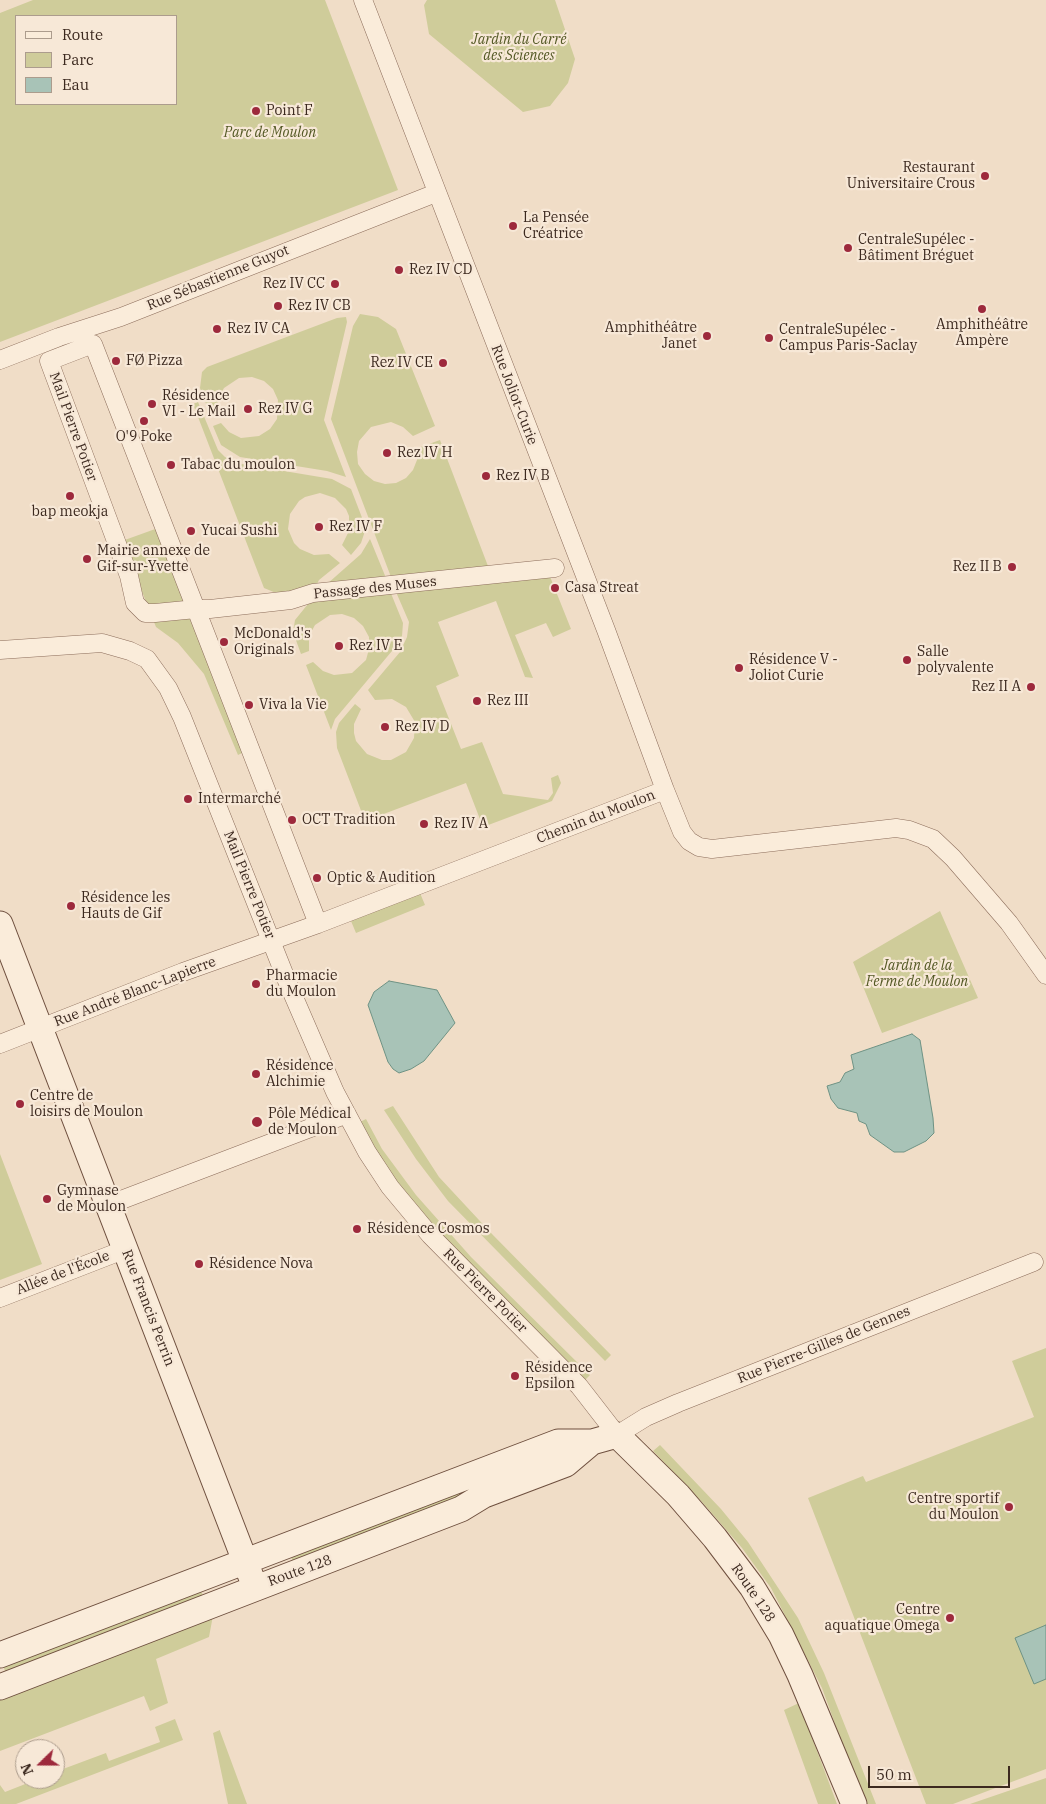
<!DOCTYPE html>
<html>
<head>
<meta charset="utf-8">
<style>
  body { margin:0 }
  #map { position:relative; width:1046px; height:1804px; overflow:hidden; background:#f0ddc7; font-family:"IBM Plex Serif",serif }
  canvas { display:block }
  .legend { position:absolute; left:15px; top:15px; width:162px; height:90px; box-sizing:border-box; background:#f7e8d7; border:1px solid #ac9c8d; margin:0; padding:6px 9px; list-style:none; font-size:15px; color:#3c291f }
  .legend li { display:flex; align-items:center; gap:10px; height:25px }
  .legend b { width:25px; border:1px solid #ac9c8d }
  .north { position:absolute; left:15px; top:1739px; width:50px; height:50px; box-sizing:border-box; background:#f7e8d7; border:1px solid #ac9c8d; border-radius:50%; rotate:248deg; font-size:14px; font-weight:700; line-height:20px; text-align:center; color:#3c291f }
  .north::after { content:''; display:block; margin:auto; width:18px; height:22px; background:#9d293c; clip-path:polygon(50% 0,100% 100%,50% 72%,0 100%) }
  .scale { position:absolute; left:868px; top:1766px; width:142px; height:22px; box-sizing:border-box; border:2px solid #3c291f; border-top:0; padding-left:6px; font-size:15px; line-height:18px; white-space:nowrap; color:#3c291f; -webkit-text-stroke:4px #f7e8d7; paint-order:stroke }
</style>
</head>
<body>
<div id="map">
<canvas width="1046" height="1804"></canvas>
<ul class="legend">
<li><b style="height:6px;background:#faecda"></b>Route</li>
<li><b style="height:14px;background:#cfcc9a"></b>Parc</li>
<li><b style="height:14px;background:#a8c3b7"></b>Eau</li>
</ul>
<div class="north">N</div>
<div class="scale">50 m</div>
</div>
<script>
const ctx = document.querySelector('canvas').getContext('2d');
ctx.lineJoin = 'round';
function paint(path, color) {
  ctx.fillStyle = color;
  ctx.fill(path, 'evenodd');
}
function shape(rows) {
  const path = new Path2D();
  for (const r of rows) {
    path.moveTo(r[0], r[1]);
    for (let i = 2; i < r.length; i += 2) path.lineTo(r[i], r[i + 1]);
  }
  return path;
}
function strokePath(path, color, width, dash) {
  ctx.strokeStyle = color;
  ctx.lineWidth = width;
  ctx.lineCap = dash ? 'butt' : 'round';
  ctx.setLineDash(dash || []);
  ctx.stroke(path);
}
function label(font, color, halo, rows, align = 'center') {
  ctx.font = font + ' "IBM Plex Serif",serif';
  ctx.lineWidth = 4.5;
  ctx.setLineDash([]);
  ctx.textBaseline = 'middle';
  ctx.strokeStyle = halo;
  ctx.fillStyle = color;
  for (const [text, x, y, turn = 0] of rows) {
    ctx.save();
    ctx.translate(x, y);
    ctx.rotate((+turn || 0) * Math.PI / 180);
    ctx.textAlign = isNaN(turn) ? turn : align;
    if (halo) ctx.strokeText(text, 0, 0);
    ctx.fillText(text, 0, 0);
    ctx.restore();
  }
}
paint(shape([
  [33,0,325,0,398,190,0,342,0,13],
  [16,16,176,16,176,104,16,104],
  [427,0,555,0,575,59,568,83,550,106,523,112,429,34,424,5],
  [360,314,378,317,396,329,435,426,413,436,403,427,391,422,371,427,359,441,357,452,358,464,365,474,374,481,385,484,396,483,406,478,413,470,417,460,418,448,440,440,491,574,391,577,331,419,353,326],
  [346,317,347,322,324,420,346,477,327,471,240,457,221,445,213,426,221,423,229,432,241,438,259,436,270,429,277,419,278,400,273,389,264,381,252,377,239,378,224,388,218,399,217,411,210,414,200,388,202,372,207,367,337,318],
  [198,402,218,450,225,457,242,464,332,479,351,489,366,528,361,543,351,555,342,545,349,531,349,516,346,509,335,498,320,493,305,497,299,501,290,514,288,529,294,543,300,549,314,555,329,554,340,563,319,580,316,586,281,595,264,588,193,404],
  [158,528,244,752,238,755,204,674,178,643,156,627,122,541],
  [370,539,386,578,327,584,361,554],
  [549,574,571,629,553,637,546,623,515,635,533,678,525,677,496,601,438,622,459,676,436,686,461,749,482,742,503,794,548,800,553,793,551,778,558,775,561,783,552,801,483,827,466,783,365,821,337,748,336,732,339,723,355,704,361,709,354,724,354,733,356,741,367,754,382,760,391,760,406,752,414,738,415,722,406,707,392,699,375,700,368,690,400,652,407,637,409,622,396,592],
  [390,591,403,623,402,636,397,645,335,719,331,730,306,665,313,662,323,671,334,675,352,673,366,660,369,649,369,637,363,626,354,618,342,614,330,615,315,625,309,636,309,651,301,654,293,632,295,620,312,599],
  [420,893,425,905,356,933,351,921],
  [940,911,978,998,882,1033,853,962],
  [393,1106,439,1177,492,1234,611,1355,605,1361,448,1201,416,1159,384,1110],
  [366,1119,382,1149,416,1195,471,1257,590,1375,584,1381,465,1263,393,1179,358,1123],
  [0,1154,42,1264,0,1280],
  [1046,1348,1046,1769,953,1804,926,1804,808,1498,863,1476,866,1482,1034,1417,1012,1361],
  [660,1445,721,1509,748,1542,798,1618,824,1673,876,1804,864,1804,822,1688,771,1588,742,1548,702,1502,653,1451],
  [553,1456,295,1567,289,1552],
  [199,1586,205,1601,7,1677,2,1662],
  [214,1610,209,1637,156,1659,168,1703,150,1711,144,1696,0,1751,0,1692],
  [799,1703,837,1804,818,1804,784,1710],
  [175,1719,183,1740,16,1804,0,1804,0,1785,5,1792,38,1779,55,1779,55,1772,106,1753,109,1761,160,1742,155,1727],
  [220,1730,220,1731,247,1804,228,1804,213,1733],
  [1046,1778,1046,1804,970,1804]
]), '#cfcc9a');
const water = shape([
  [389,981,437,990,455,1023,424,1061,411,1069,399,1073,393,1069,388,1062,368,1005,374,992,389,981],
  [912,1034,920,1040,933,1118,934,1133,926,1141,904,1152,894,1152,870,1135,866,1124,859,1121,857,1113,838,1108,831,1099,827,1086,840,1082,845,1073,854,1069,851,1055,912,1034],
  [1046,1625,1046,1679,1034,1684,1015,1638,1046,1625]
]);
paint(water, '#a8c3b7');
strokePath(water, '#6e9284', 1);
const street = shape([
  [363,0,606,630,665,790,682,832,689,841,699,847,712,849,896,828,909,830,933,839,953,858,1009,923,1046,975],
  [0,360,59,337,121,317,436,193],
  [0,650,102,643,130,651,147,659,168,688,182,717,287,981,335,1092,367,1152,390,1187,430,1235,579,1386,617,1435,646,1417,678,1403,1034,1262],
  [318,924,196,609,93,344,49,361,129,576,135,603,145,613,155,613,196,609,210,609,291,600,313,593,555,568],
  [0,1044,183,972,318,924,665,790],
  [108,1205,347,1114],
  [0,1298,126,1249]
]);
const secondary = shape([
  [0,924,255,1587],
  [0,1655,558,1442,592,1442,617,1435,678,1495,715,1538,752,1587,781,1635,800,1675,854,1804],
  [0,1687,461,1509,484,1495,566,1464,592,1442]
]);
strokePath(street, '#8c6d5b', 19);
strokePath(secondary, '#6e4f3e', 27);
strokePath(street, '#faecda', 18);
strokePath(secondary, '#faecda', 25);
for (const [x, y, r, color] of [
  [256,111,5,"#9d293c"],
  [985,176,5,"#9d293c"],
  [513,226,5,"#9d293c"],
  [848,248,5,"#9d293c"],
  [399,270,5,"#9d293c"],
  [335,284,5,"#9d293c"],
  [278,306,5,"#9d293c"],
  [982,309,5,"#9d293c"],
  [217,329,5,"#9d293c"],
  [707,336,5,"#9d293c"],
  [769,338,5,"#9d293c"],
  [116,361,5,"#9d293c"],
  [443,363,5,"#9d293c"],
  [152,404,5,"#9d293c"],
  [248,409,5,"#9d293c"],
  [144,421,5,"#9d293c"],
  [387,453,5,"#9d293c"],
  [171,465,5,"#9d293c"],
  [486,476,5,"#9d293c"],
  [70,496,5,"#9d293c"],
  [319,527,5,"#9d293c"],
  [191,531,5,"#9d293c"],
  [87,559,5,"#9d293c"],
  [1012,567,5,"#9d293c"],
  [555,588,5,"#9d293c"],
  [224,642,5,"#9d293c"],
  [339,646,5,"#9d293c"],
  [907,660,5,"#9d293c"],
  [739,668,5,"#9d293c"],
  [1031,687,5,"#9d293c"],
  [477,701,5,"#9d293c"],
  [249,705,5,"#9d293c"],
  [385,727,5,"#9d293c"],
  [188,799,5,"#9d293c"],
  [292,820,5,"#9d293c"],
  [424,824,5,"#9d293c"],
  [317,878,5,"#9d293c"],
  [71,906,5,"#9d293c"],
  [256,984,5,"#9d293c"],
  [256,1074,5,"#9d293c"],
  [20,1104,5,"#9d293c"],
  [257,1122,6,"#9d293c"],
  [47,1199,5,"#9d293c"],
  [357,1229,5,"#9d293c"],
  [199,1264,5,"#9d293c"],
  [515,1376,5,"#9d293c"],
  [1009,1507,5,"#9d293c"],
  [950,1618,5,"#9d293c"]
]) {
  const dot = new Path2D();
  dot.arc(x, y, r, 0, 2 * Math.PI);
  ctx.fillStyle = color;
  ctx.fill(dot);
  strokePath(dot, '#f7e8d7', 2);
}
label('italic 14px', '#545925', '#f7e8d7', [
  ["Jardin du Carré",519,40],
  ["des Sciences",519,56],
  ["Parc de Moulon",270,133],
  ["Jardin de la",917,966],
  ["Ferme de Moulon",917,982]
]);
label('14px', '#3c291f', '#f7e8d7', [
  ["Point F",266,111],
  ["Restaurant",975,168,"right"],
  ["Universitaire Crous",975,184,"right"],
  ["La Pensée",523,218],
  ["Créatrice",523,234],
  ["CentraleSupélec -",858,240],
  ["Bâtiment Bréguet",858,256],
  ["Rez IV CD",409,270],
  ["Rez IV CC",325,284,"right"],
  ["Rez IV CB",288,306],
  ["Amphithéâtre",982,325,"center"],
  ["Ampère",982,341,"center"],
  ["Amphithéâtre",697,328,"right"],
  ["Janet",697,344,"right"],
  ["Rez IV CA",227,329],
  ["CentraleSupélec -",779,330],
  ["Campus Paris-Saclay",779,346],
  ["FØ Pizza",126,361],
  ["Rez IV CE",433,363,"right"],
  ["Résidence",162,396],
  ["VI - Le Mail",162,412],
  ["Rez IV G",258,409],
  ["O'9 Poke",144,437,"center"],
  ["Rez IV H",397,453],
  ["Tabac du moulon",181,465],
  ["Rez IV B",496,476],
  ["bap meokja",70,512,"center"],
  ["Rez IV F",329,527],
  ["Yucai Sushi",201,531],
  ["Mairie annexe de",97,551],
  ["Gif-sur-Yvette",97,567],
  ["Rez II B",1002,567,"right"],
  ["Casa Streat",565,588],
  ["McDonald's",234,634],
  ["Originals",234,650],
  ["Rez IV E",349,646],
  ["Salle",917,652],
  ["polyvalente",917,668],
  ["Résidence V -",749,660],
  ["Joliot Curie",749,676],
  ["Rez II A",1021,687,"right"],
  ["Rez III",487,701],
  ["Viva la Vie",259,705],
  ["Rez IV D",395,727],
  ["Intermarché",198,799],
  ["OCT Tradition",302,820],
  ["Rez IV A",434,824],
  ["Optic & Audition",327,878],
  ["Résidence les",81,898],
  ["Hauts de Gif",81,914],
  ["Pharmacie",266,976],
  ["du Moulon",266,992],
  ["Résidence",266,1066],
  ["Alchimie",266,1082],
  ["Centre de",30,1096],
  ["loisirs de Moulon",30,1112],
  ["Pôle Médical",268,1114],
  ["de Moulon",268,1130],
  ["Gymnase",57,1191],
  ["de Moulon",57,1207],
  ["Résidence Cosmos",367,1229],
  ["Résidence Nova",209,1264],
  ["Résidence",525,1368],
  ["Epsilon",525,1384],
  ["Centre sportif",999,1499,"right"],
  ["du Moulon",999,1515,"right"],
  ["Centre",940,1610,"right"],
  ["aquatique Omega",940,1626,"right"]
], 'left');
label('14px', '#3c291f', '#f7e8d7', [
  ["Rue Sébastienne Guyot",218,278,-22],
  ["Rue Joliot-Curie",514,395,69],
  ["Mail Pierre Potier",73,427,70],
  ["Passage des Muses",375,588,-6],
  ["Chemin du Moulon",596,817,-21],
  ["Mail Pierre Potier",249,885,68],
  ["Rue André Blanc-Lapierre",135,992,-21],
  ["Allée de l'École",63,1273,-21],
  ["Rue Pierre Potier",485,1291,45],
  ["Rue Francis Perrin",148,1308,69],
  ["Rue Pierre-Gilles de Gennes",824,1345,-22],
  ["Route 128",300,1571,-20],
  ["Route 128",753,1593,56]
]);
</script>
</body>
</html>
